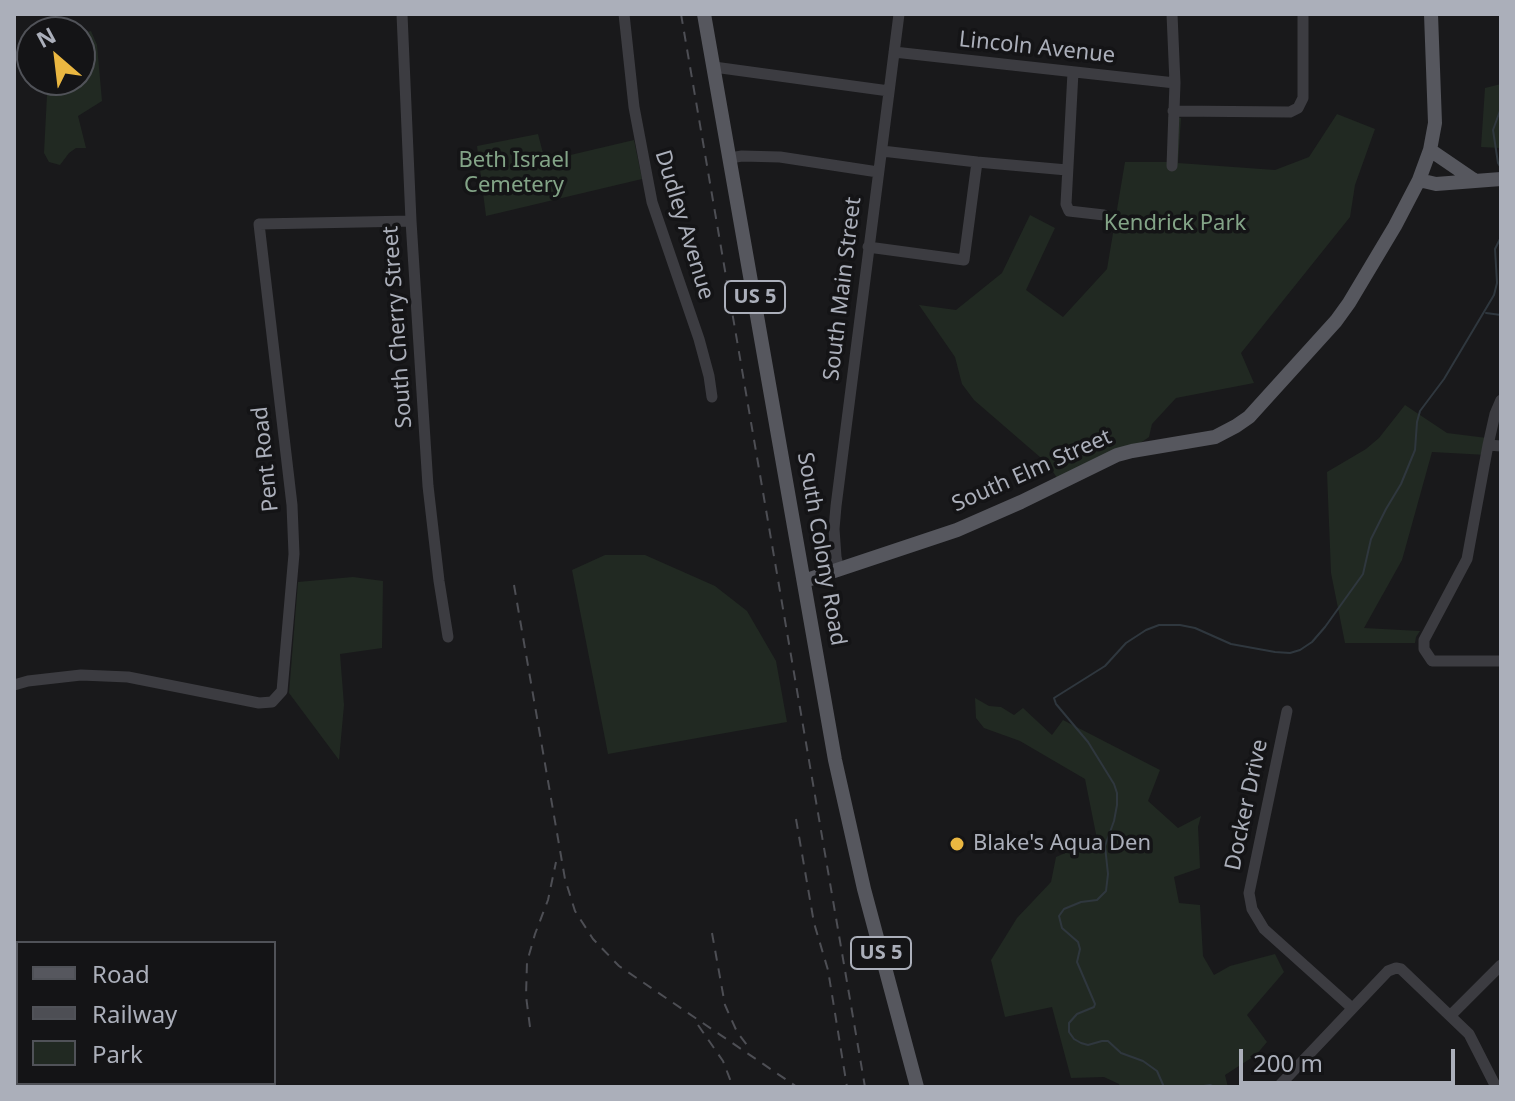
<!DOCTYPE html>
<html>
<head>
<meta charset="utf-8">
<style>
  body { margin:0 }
  #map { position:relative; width:1515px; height:1101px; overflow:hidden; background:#19191b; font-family:"Noto Sans",sans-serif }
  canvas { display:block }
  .frame { position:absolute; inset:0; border:16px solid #abafba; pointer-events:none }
  .legend { position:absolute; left:16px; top:941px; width:260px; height:144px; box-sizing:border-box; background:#141416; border:2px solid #505258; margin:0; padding:10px 14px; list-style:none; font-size:24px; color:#abafba }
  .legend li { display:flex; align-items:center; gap:16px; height:40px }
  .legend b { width:40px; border:2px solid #505258 }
  .north { position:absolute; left:16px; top:16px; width:80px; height:80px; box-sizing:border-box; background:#141416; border:2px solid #505258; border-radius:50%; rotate:332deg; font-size:22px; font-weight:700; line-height:32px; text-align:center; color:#abafba }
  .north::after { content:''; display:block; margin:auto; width:28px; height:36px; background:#eab741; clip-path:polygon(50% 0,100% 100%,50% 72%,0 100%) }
  .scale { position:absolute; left:1239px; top:1049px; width:216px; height:36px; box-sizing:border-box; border:4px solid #abafba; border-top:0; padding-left:10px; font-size:24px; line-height:28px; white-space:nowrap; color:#abafba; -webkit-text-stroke:6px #141416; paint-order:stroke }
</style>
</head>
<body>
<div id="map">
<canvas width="1515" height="1101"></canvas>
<div class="frame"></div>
<ul class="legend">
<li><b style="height:10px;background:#56575e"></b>Road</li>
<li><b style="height:10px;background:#4d4e54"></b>Railway</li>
<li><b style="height:22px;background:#212922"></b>Park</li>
</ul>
<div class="north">N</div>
<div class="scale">200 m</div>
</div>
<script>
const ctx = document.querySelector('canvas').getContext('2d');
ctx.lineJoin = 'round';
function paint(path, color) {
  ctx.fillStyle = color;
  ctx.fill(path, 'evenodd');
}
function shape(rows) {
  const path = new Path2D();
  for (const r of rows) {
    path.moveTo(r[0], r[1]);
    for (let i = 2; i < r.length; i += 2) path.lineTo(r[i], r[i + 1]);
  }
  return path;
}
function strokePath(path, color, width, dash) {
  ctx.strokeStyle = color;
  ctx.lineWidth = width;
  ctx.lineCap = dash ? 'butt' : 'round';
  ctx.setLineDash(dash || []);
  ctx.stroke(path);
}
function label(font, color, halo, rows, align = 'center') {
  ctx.font = font + ' "Noto Sans",sans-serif';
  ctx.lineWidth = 7;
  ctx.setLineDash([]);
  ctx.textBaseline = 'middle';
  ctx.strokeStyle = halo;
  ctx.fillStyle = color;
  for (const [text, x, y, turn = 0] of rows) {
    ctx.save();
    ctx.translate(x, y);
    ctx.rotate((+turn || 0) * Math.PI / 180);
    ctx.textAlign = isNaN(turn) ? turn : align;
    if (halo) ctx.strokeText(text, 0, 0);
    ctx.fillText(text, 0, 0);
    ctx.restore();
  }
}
paint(shape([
  [91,31,97,45,102,101,78,116,86,148,76,148,69,153,60,165,49,162,44,153,47,95,57,82,63,82,64,80,80,80,80,66,84,65,80,59,83,33],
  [1501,84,1501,145,1500,148,1481,147,1485,88],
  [1337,114,1375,129,1355,185,1350,217,1241,353,1254,383,1176,398,1152,424,1149,437,1139,444,1057,478,1048,464,974,400,962,384,955,357,919,305,956,310,1002,273,1030,215,1055,228,1026,290,1063,317,1107,269,1125,162,1170,162,1168,117,1181,118,1178,163,1275,170,1309,157],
  [538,134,545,161,634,140,642,179,486,216,477,146],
  [1405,405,1447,433,1487,438,1487,455,1432,452,1402,560,1364,628,1420,631,1416,637,1415,643,1345,643,1331,573,1327,472,1366,449,1379,438],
  [605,555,645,555,715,586,747,611,776,661,787,722,608,754,572,570],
  [353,577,383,581,382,648,340,654,344,705,339,760,289,693,298,582],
  [975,698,989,706,1001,707,1014,715,1023,708,1052,735,1063,720,1160,770,1148,801,1178,828,1201,816,1198,827,1200,868,1174,877,1179,903,1200,905,1203,956,1214,975,1230,966,1275,954,1284,972,1247,1015,1267,1042,1256,1055,1225,1075,1228,1087,1120,1087,1119,1084,1104,1077,1071,1078,1052,1007,1005,1017,991,960,1017,918,1051,882,1056,857,1097,839,1085,779,1020,741,984,728,976,718]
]), '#212922');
strokePath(shape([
  [1501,108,1493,130,1498,163,1501,168],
  [1486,313,1501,315],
  [1164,1087,1157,1071,1143,1061,1121,1053,1108,1041,1102,1041,1088,1045,1081,1043,1074,1039,1069,1032,1069,1023,1077,1014,1094,1007,1095,1004,1077,962,1080,949,1078,942,1062,928,1059,916,1064,909,1081,902,1097,900,1106,891,1108,874,1105,846,1114,821,1117,805,1117,793,1114,784,1088,742,1056,704,1054,698,1105,666,1126,643,1146,630,1159,625,1180,625,1195,628,1231,644,1275,652,1290,653,1300,650,1312,642,1325,627,1363,574,1371,539,1386,509,1401,484,1415,450,1417,422,1420,411,1444,379,1494,295,1497,283,1495,249,1501,237],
  [1197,1087,1210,1085,1215,1087]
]), '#2f373e', 2);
strokePath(shape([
  [402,14,411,221,428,486,439,581,448,637],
  [624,14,634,107,652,202,699,339,709,376,712,397],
  [1172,14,1175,83,1172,166],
  [894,52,1175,83],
  [714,67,889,91],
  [1073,72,1066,204,1069,211,1104,215],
  [1173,111,1290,112,1298,108,1303,98,1303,14],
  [882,151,977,162,1067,170],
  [730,158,742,156,780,157,878,172],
  [868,247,964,260,977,162],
  [1501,400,1495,414,1488,445,1467,559,1424,640,1424,649,1432,661,1501,661],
  [1488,445,1501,446],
  [839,570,836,557,834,529,836,506,899,14],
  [14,685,28,681,81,675,128,677,259,703,272,702,282,691,294,554,292,505,259,224,411,221],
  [1287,711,1249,893,1252,909,1264,929,1352,1008],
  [1451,1015,1501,965],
  [1278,1087,1388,971,1396,968,1401,969,1469,1034,1496,1087]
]), '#3c3c41', 11);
strokePath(shape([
  [704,14,835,760,864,889,917,1087],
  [1430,150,1474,180],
  [1419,180,1436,184,1501,179],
  [804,581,957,530,1021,502,1117,455,1132,451,1215,437,1236,426,1249,417,1336,321,1349,303,1395,226,1419,180,1430,150,1435,123,1431,14]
]), '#56575e', 14);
strokePath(shape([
  [681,14,865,1087],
  [514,585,565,879,575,911,593,939,619,966,797,1087],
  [796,819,814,923,828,970,847,1087],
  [712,933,725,1005,737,1032,750,1049],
  [698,1025,723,1061,733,1087],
  [530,1027,526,996,527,962,535,934,548,900,556,862]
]), '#4d4e54', 2, [10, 8]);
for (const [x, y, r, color] of [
  [957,844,8,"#eab741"]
]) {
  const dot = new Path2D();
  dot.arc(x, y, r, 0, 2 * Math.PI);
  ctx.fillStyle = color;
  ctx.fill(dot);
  strokePath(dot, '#141416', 3);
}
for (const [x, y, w] of [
  [755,297,60],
  [881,953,60]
]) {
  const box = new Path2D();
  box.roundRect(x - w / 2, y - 16, w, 32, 6);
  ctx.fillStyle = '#141416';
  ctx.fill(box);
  strokePath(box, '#abafba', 2);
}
label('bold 20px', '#abafba', null, [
  ["US 5",755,297],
  ["US 5",881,953]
]);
label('22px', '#abafba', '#141416', [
  ["Lincoln Avenue",1037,48,6],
  ["Dudley Avenue",684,225,73],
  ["South Main Street",843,289,-83],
  ["South Cherry Street",398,327,-94],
  ["Pent Road",266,459,-96],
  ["South Elm Street",1032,471,-24],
  ["South Colony Road",821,549,80],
  ["Docker Drive",1247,805,-78]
]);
label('22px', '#83a487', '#141416', [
  ["Beth Israel",514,161],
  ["Cemetery",514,186],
  ["Kendrick Park",1175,224]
]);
label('22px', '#abafba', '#141416', [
  ["Blake's Aqua Den",973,844]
], 'left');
</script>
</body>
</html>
